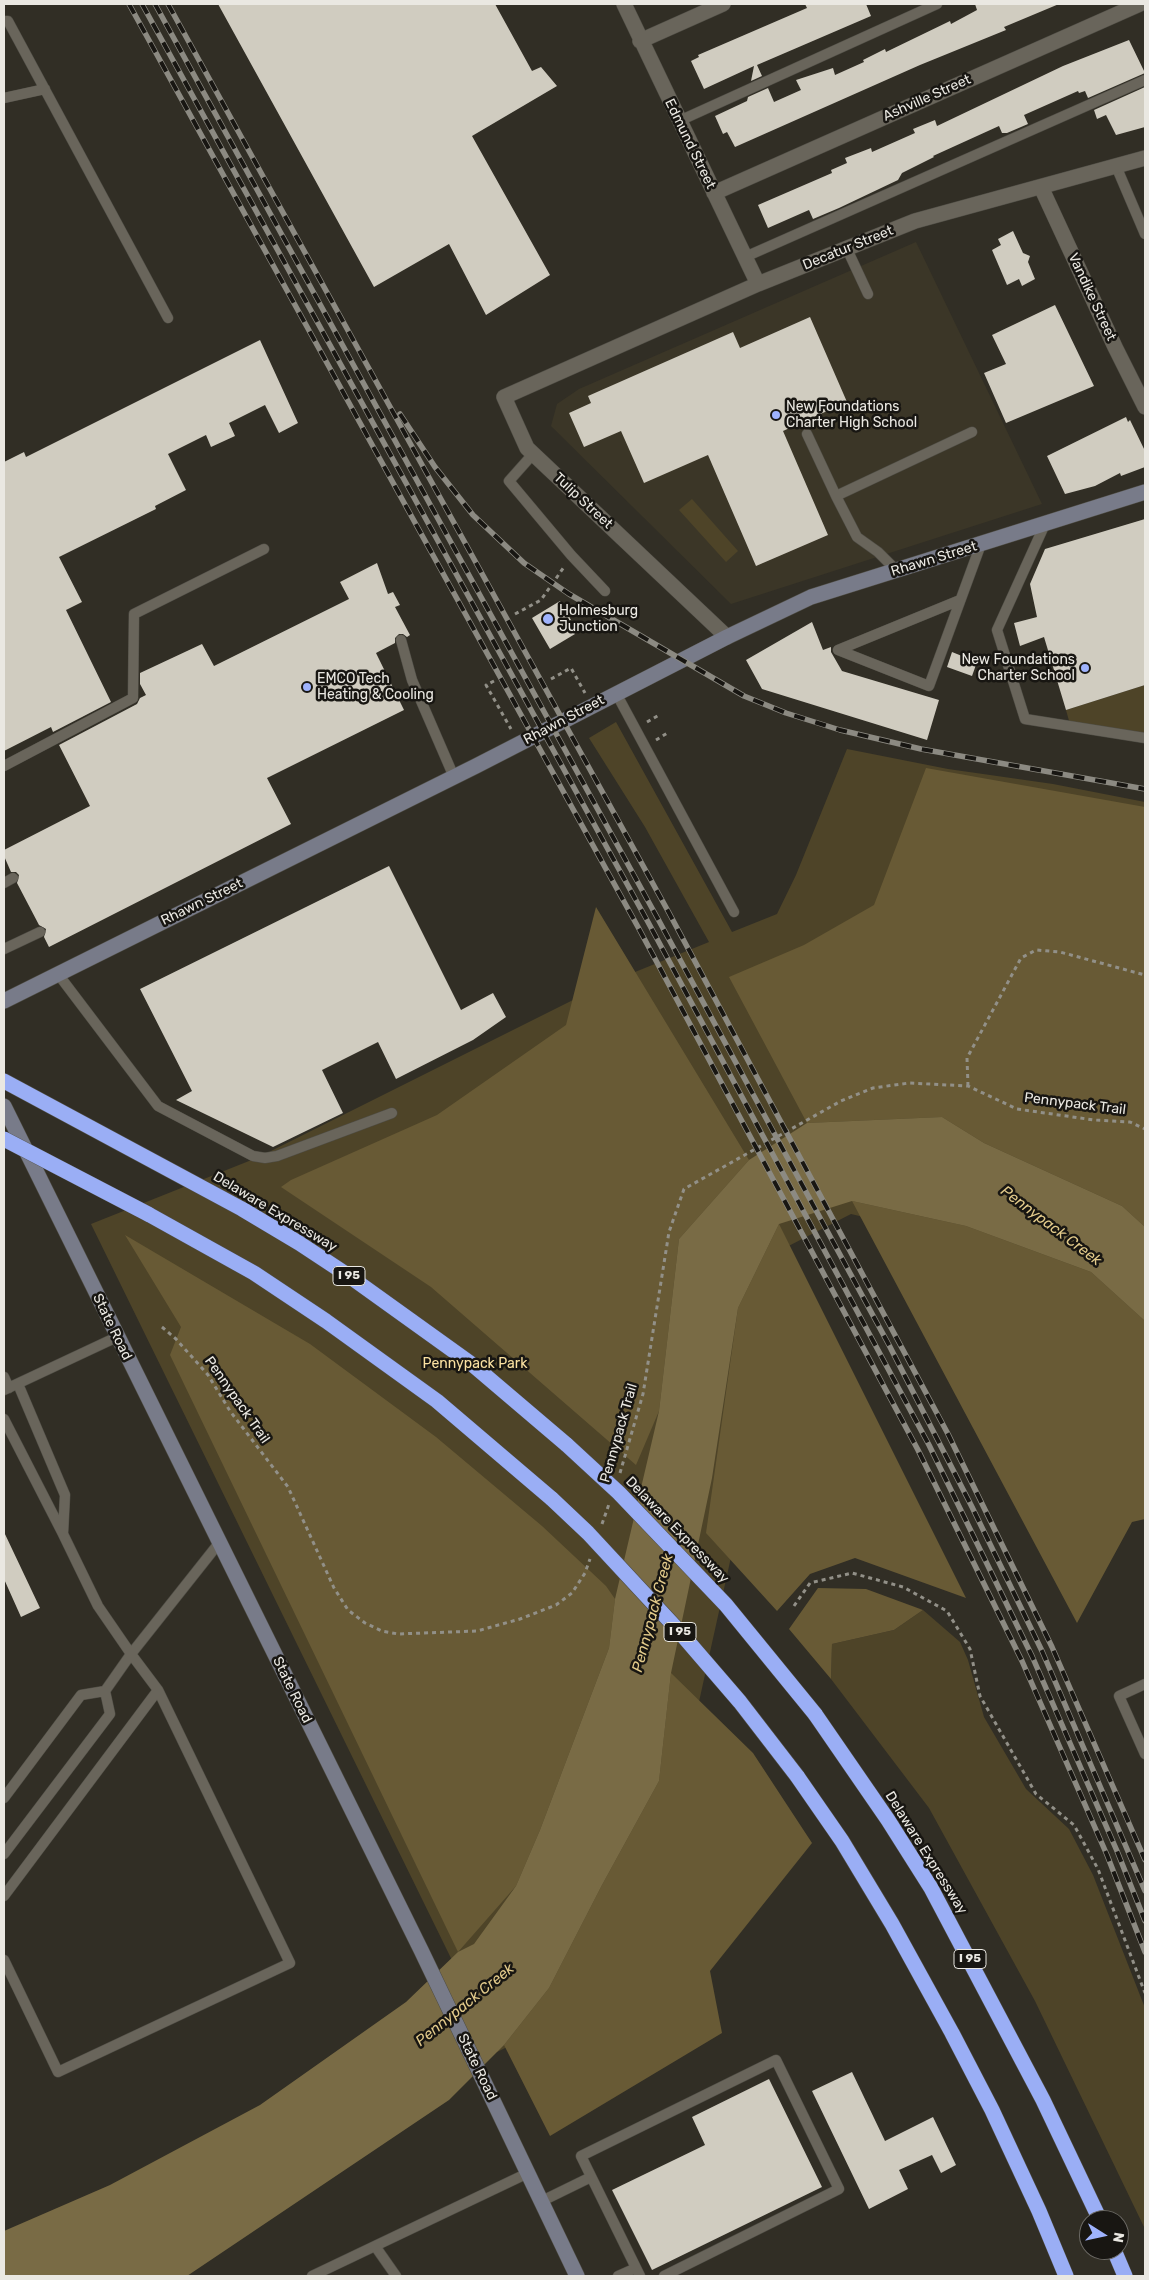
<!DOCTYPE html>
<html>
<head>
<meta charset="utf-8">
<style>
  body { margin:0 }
  #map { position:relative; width:1149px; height:2280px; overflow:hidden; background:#312e25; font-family:Rubik,sans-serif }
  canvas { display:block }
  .frame { position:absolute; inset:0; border:5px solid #eae8e2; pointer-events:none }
  .north { position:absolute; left:1079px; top:2210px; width:50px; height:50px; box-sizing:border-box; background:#181612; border:1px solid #6c6a65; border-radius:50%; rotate:100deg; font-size:14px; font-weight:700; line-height:20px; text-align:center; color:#eae8e2 }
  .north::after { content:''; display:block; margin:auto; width:18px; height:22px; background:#9fb3fd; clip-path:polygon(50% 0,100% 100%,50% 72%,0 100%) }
</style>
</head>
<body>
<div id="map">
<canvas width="1149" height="2280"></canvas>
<div class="frame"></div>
<div class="north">N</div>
</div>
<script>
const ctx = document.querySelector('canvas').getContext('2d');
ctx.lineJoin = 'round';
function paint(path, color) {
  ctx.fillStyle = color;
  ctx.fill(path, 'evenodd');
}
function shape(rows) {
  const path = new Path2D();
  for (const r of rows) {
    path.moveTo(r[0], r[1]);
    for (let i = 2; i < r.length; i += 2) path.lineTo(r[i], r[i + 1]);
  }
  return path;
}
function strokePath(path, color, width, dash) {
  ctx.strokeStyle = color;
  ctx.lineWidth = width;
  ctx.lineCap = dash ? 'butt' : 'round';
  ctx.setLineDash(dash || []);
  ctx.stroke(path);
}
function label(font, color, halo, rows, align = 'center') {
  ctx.font = font + ' Rubik,sans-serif';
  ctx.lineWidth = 5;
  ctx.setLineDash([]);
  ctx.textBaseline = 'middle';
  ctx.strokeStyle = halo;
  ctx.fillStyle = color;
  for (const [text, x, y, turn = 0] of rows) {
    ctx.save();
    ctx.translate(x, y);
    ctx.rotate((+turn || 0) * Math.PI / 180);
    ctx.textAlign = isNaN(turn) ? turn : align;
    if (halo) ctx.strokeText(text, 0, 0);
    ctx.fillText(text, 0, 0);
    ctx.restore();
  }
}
paint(shape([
  [916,242,1042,504,731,604,551,426,557,404,579,389]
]), '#3b3627');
paint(shape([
  [692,499,738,551,726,562,679,510],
  [1145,685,1145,733,1071,728,1066,710],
  [616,722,732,932,777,914,796,875,847,749,948,769,1053,784,1145,802,1145,1353,976,1244,851,1214,769,1256,739,1521,685,1765,556,2023,497,2052,91,1224,259,1157,603,985,709,942,645,827,589,738],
  [923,1610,960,1642,968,1660,984,1717,1026,1789,1069,1829,1093,1875,1145,2008,1145,2229,1035,2001,929,1808,831,1679,832,1644,894,1630]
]), '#4e4428');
paint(shape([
  [926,768,1145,807,1145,1227,1122,1206,984,1143,942,1117,807,1123,729,977,804,945,874,905],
  [596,907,749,1160,679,1239,659,1411,636,1465,431,1287,281,1187,291,1180,437,1115,566,1025],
  [852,1201,966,1226,1091,1272,1145,1321,1145,1519,1132,1522,1077,1623],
  [779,1224,966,1598,855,1558,810,1574,777,1611,706,1533,738,1308],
  [125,1235,310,1344,436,1437,542,1526,606,1586,615,1599,609,1648,540,1830,516,1886,458,1952,170,1355,181,1327],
  [818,1588,866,1589,923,1610,894,1630,832,1644,831,1679,789,1629],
  [671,1673,753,1753,812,1843,710,1971,722,2033,550,2136,504,2045,549,1988,602,1885,659,1781]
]), '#685a35');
paint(shape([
  [942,1117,984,1143,1122,1206,1145,1227,1145,1321,1091,1272,966,1226,852,1201,779,1224,738,1308,712,1478,671,1673,659,1781,602,1885,549,1988,504,2045,449,2100,187,2276,4,2276,4,2231,110,2185,260,2105,406,2002,458,1952,474,1944,516,1886,540,1830,609,1648,615,1599,659,1411,679,1239,749,1160,807,1123]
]), '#796b45');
paint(shape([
  [218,4,495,4,532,71,541,67,557,86,472,136,550,275,486,315,449,244,374,287],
  [805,4,866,4,871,16,757,65,762,76,751,81,754,66,704,89,691,61,699,57,698,55,807,8],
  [975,4,1059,4,1004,27,1006,30,920,65,735,147,727,132,723,134,715,116,747,101,748,97,768,88,774,102,801,90,796,80,833,68,835,75,864,62,863,60,885,49,886,52,950,21,951,24,977,10],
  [1129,40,1145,73,1088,98,1085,91,1079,93,1078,91,1024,115,1028,124,1007,133,1002,133,999,126,933,156,934,157,902,173,898,180,839,208,813,219,809,210,768,228,758,205,832,173,831,170,847,163,845,158,871,148,872,152,915,133,913,129,935,120,937,126,1063,66],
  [1145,87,1145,127,1116,135,1106,115,1097,119,1094,110],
  [1013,231,1023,253,1030,256,1028,262,1035,279,1022,286,1019,279,1007,285,992,250,1001,245,998,239],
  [1055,305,1094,386,1006,423,984,373,1006,364,992,335],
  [810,317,847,402,783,431,828,535,756,566,708,455,644,483,621,431,584,447,569,413,591,403,588,396,733,332,740,348],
  [260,340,298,423,279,433,265,405,229,423,235,436,211,447,206,435,168,454,186,490,155,506,156,509,59,557,82,602,66,610,111,702,53,732,51,727,4,751,4,462,24,452,26,457],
  [1126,417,1128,422,1130,420,1145,451,1145,467,1121,476,1120,473,1095,486,1065,494,1047,456],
  [1145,519,1145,685,1066,710,1044,637,1020,646,1014,623,1037,617,1030,584,1045,549],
  [377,563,388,594,393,592,400,605,395,607,410,635,407,637,403,634,399,634,395,638,395,643,376,653,404,710,267,778,291,824,49,947,44,937,46,929,39,925,17,883,19,875,16,872,11,872,4,856,4,850,90,806,59,745,137,704,140,698,146,695,140,684,140,673,202,644,214,666,349,599,340,582],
  [560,601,571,620,568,621,575,634,550,649,532,618],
  [812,622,823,650,831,647,831,652,842,671,939,700,927,740,762,689,746,660],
  [952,652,977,662,972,676,947,667],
  [389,866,461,1010,493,993,506,1017,473,1040,396,1079,378,1042,322,1070,343,1113,273,1147,176,1100,192,1091,140,989],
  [4,1532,40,1608,21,1617,4,1579],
  [852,2072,885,2141,933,2117,956,2165,941,2173,932,2155,899,2170,908,2189,869,2209,812,2091],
  [769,2079,822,2187,652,2270,612,2190,705,2145,692,2117]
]), '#d0ccc0');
const lane = shape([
  [4,21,8,21,168,318],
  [4,98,45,89],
  [679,121,937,4],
  [1116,166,1145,234],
  [847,249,868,294],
  [745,257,1145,80],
  [807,434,836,496,972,432],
  [533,454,509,481,571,555,605,591],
  [836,496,857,537,878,552,896,570],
  [1045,524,997,630,1025,719,1145,738],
  [960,600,838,650,929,686,981,544],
  [401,640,412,680,454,777],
  [616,693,734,912],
  [4,766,133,698,134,614,264,549],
  [4,883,13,878],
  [4,949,40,932],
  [58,974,158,1106,253,1156,265,1158,277,1156,392,1113],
  [4,1377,9,1388],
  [18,1384,65,1495,63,1534,98,1606,131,1654,219,1543],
  [4,1390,117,1337],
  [4,1419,63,1534],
  [1145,1684,1119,1696,1145,1754],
  [4,1798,81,1695,105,1691,131,1654,158,1690,290,1963,58,2072,4,1960],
  [4,1854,110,1714,105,1691],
  [4,1896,158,1690],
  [542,2201,591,2177],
  [375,2246,396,2276],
  [312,2276,528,2173],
  [618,2276,636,2268],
  [640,2276,581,2156,776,2060,839,2189,664,2276]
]);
const street = shape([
  [624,4,758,284],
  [640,41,723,4],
  [1041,187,1115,347,1145,407],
  [714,193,1140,4],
  [727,637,527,448,504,397,758,284,915,221,1145,158]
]);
const secondary = shape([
  [4,1001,476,766,727,637,811,597,1145,492],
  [4,1106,421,1950,577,2276]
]);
const highway = shape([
  [4,1081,242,1209,299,1243,349,1276,473,1365,567,1445],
  [148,1214,254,1273,326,1321,437,1401,552,1499],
  [815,1714,888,1820,931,1888,1043,2100,1100,2220],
  [797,1776,842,1841,892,1924,952,2033,992,2110,1039,2211,1066,2276],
  [1114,2250,1125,2276]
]);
strokePath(lane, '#4f4d45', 11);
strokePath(street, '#4f4d45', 16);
strokePath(secondary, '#4f4d45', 16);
strokePath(highway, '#4f4d45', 16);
strokePath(shape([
  [515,614,541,600,564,567],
  [551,679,571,668,585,693],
  [494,681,486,685,511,729],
  [647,722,659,715],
  [656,740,669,732],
  [968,1086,967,1058,1021,958,1036,950,1060,952,1145,975],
  [162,1327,176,1339,208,1375,230,1411,288,1487,334,1588,348,1610,365,1623,382,1631,398,1634,477,1631,520,1619,556,1605,572,1593,585,1573,590,1559],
  [620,1473,643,1394,669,1232,684,1189,841,1101,873,1088,909,1083,968,1086,1017,1109,1094,1120,1130,1122,1145,1129],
  [602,1524,609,1504],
  [794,1606,810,1583,852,1573,903,1587,947,1611,970,1649,980,1696,1036,1794,1074,1825,1098,1869,1145,1993]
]), '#929088', 3, [4, 4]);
strokePath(lane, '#69655b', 10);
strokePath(street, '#69655b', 15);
strokePath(secondary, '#787b89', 15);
strokePath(highway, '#9aaef5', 15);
const rail = shape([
  [129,4,638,927,918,1450,1022,1661,1107,1855,1145,1952],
  [142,4,648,922,929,1445,1032,1656,1117,1851,1145,1921],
  [155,4,658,919,889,1345,972,1507,1042,1651,1145,1891],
  [168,4,668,911,948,1434,1052,1647,1145,1860],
  [400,414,435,467,473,515,524,563,569,594,744,696,786,713,840,730,921,749,1145,789]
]);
strokePath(rail, '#8c8a82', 5.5);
strokePath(rail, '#181612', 4, [11]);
const highwayBridge = shape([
  [4,1139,148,1214],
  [567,1445,619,1493,726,1605,815,1714],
  [552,1499,588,1533,678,1630,740,1702,797,1776]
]);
strokePath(highwayBridge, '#4f4d45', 16, []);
strokePath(highwayBridge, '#9aaef5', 15);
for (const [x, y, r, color] of [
  [776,415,5,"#9fb3fd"],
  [548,619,6,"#9fb3fd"],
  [1085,668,5,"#9fb3fd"],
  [307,687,5,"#9fb3fd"]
]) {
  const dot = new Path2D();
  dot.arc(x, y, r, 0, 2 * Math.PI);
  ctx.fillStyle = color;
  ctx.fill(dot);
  strokePath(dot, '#181612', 2);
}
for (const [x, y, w] of [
  [349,1276,32],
  [680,1632,32],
  [970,1959,32]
]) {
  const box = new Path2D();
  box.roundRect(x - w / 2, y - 9.5, w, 19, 4);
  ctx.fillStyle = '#181612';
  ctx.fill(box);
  strokePath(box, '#eae8e2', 1);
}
label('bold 12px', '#eae8e2', null, [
  ["I 95",349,1276],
  ["I 95",680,1632],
  ["I 95",970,1959]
]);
label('14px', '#eae8e2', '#181612', [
  ["Ashville Street",927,98,-24],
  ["Edmund Street",690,144,64],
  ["Decatur Street",848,248,-22],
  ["Vandike Street",1092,297,65],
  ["Tulip Street",583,501,43],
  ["Rhawn Street",934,559,-17],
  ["Rhawn Street",564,720,-28],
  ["Rhawn Street",202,902,-26],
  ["Pennypack Trail",1075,1104,7],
  ["Delaware Expressway",275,1212,31],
  ["State Road",112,1327,64],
  ["Pennypack Trail",237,1400,55],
  ["Pennypack Trail",619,1433,-74],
  ["Delaware Expressway",677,1530,46],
  ["State Road",292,1690,64],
  ["Delaware Expressway",926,1853,58],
  ["State Road",477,2067,64]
]);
label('14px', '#eae8e2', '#181612', [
  ["New Foundations",786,407],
  ["Charter High School",786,423],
  ["Holmesburg",559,611],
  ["Junction",559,627],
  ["New Foundations",1075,660,"right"],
  ["Charter School",1075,676,"right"],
  ["EMCO Tech",317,679],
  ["Heating & Cooling",317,695]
], 'left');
label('14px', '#fbe2a2', '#181612', [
  ["Pennypack Park",475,1364]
]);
label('italic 15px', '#e3cb8b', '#181612', [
  ["Pennypack Creek",1051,1226,37],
  ["Pennypack Creek",653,1613,-75],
  ["Pennypack Creek",465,2005,-39]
]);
</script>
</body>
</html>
